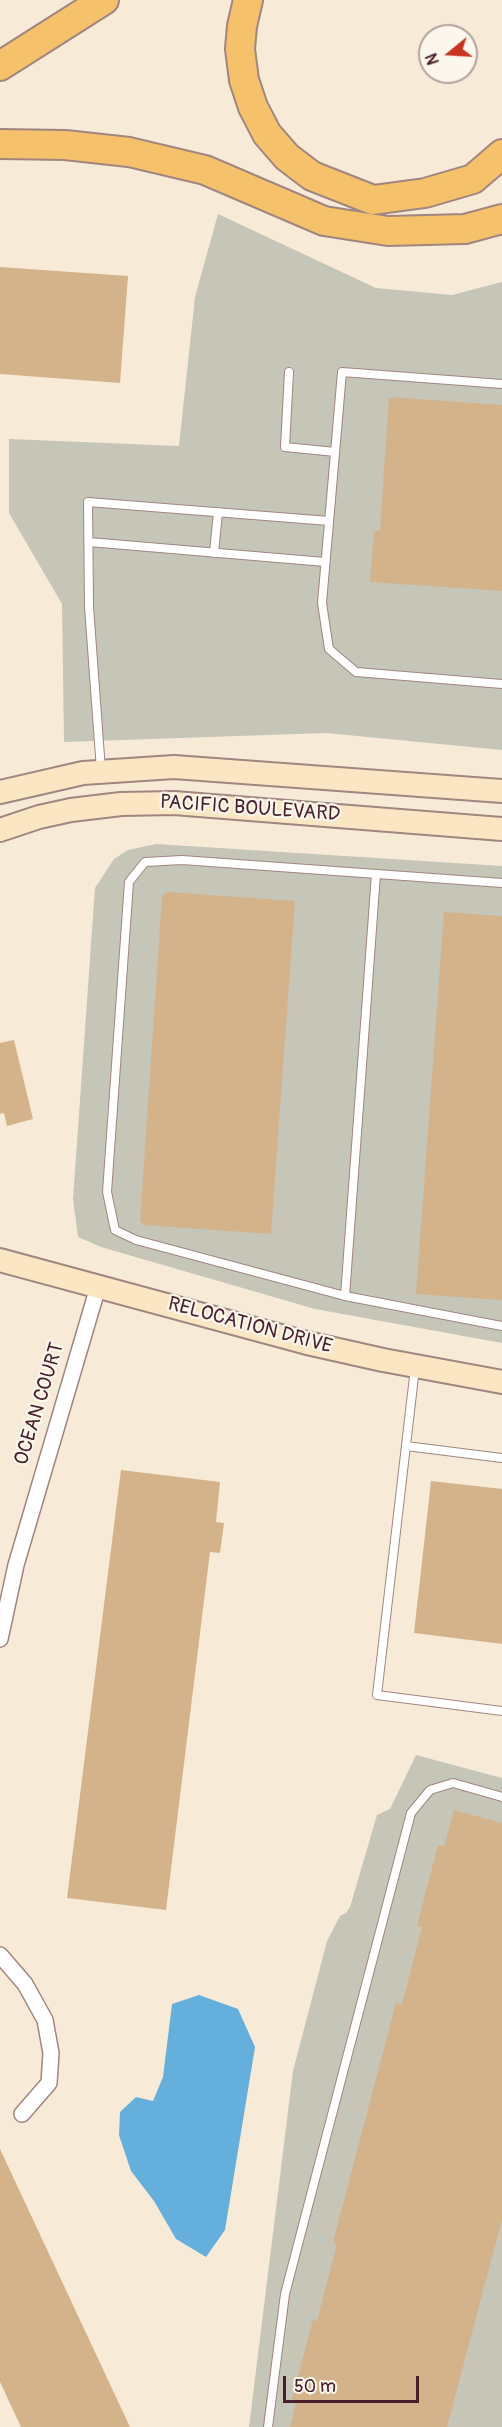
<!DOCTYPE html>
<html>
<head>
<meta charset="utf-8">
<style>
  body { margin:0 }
  #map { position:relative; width:502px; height:2427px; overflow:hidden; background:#f7ebd7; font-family:Pangolin,sans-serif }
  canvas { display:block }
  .north { position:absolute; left:418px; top:24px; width:60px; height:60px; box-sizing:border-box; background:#fbf7ec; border:2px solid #b4a19f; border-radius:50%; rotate:252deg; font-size:16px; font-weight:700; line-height:24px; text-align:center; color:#4a1f2b }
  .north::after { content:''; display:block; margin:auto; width:21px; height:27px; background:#c8321e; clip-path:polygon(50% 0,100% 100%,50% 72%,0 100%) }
  .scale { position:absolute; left:283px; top:2376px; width:136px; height:27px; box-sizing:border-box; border:3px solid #4a1f2b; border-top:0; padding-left:8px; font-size:18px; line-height:21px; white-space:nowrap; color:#4a1f2b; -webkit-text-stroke:4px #fbf7ec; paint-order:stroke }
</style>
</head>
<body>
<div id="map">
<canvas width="502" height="2427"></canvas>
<div class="north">N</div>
<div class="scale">50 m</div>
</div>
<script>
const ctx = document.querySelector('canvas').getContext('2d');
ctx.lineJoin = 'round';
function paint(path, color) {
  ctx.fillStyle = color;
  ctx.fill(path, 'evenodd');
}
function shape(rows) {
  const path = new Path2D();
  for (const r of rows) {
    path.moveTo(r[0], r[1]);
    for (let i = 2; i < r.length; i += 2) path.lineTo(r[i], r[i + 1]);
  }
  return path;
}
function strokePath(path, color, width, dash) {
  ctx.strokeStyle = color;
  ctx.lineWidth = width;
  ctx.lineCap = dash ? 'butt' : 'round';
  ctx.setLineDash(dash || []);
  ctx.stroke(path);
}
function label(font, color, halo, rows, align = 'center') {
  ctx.font = font + ' Pangolin,sans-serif';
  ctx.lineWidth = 4.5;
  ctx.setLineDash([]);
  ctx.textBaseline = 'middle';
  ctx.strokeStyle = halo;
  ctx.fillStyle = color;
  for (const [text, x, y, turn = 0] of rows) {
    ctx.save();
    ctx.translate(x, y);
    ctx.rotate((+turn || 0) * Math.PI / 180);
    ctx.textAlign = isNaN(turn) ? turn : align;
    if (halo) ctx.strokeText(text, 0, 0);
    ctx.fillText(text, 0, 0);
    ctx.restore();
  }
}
paint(shape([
  [218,214,376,288,452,295,502,282,502,750,326,733,64,742,62,604,9,513,9,439,179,446,195,297],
  [156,844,502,866,502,1343,315,1309,101,1247,78,1237,73,1199,95,888,114,859,128,850],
  [416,1755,502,1778,502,2427,249,2427,293,2071,327,1941,340,1916,346,1913,350,1907,377,1815,390,1809]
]), '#c5c5b8');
paint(shape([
  [199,1995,238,2009,255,2047,225,2230,206,2257,176,2239,154,2201,131,2171,119,2135,120,2112,136,2097,153,2101,163,2077,172,2004]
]), '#65afdd');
paint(shape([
  [0,267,128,276,120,383,0,374],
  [389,397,502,405,502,591,370,582,374,531,380,531],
  [167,892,295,901,271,1234,143,1225,143,1223,140,1222,162,897],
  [444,912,502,916,502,1300,416,1294],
  [14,1040,33,1119,7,1126,4,1113,0,1114,0,1043],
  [121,1470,220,1482,216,1522,224,1523,220,1553,210,1552,166,1910,67,1898],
  [431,1481,502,1489,502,1644,414,1633],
  [454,1810,502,1823,502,2219,447,2427,290,2427,296,2403,291,2402,313,2320,317,2321,337,2244,333,2242,396,2003,402,2005,422,1927,417,1926,438,1845,444,1847],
  [0,2149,130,2427,21,2427,0,2382]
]), '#d4b38b');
const lane = shape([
  [289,372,285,447,335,452],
  [502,384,342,372,322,603,329,649,356,672,502,684],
  [89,542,325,562],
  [214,553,218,512],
  [101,770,89,607,88,502,329,521],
  [502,883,182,860,145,862,129,882,107,1192,115,1230,136,1240,345,1296,502,1326],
  [345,1296,376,874],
  [415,1368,377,1695,502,1711],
  [406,1446,502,1458],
  [268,2427,285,2294,411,1813,430,1790,453,1783,502,1797]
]);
const street = shape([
  [0,1639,16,1565,98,1287],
  [0,1955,25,1984,45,2020,51,2053,49,2083,22,2114]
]);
const secondary = shape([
  [0,792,83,773,174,767,502,791],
  [0,830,39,817,71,810,121,804,174,803,502,829],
  [0,1260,307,1343,383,1360,502,1382]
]);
const highway = shape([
  [248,0,242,26,240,49,244,80,253,107,267,134,287,157,312,176,373,200,425,193,473,179,502,154],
  [0,66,104,0],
  [0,144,65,145,129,152,205,170,324,221,388,231,465,229,502,219]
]);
strokePath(lane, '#a08581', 10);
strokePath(street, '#a08581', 18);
strokePath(secondary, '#a08581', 26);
strokePath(highway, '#a08581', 32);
strokePath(lane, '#fff', 8);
strokePath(street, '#fff', 15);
strokePath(secondary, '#fbe6c4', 22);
strokePath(highway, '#f5c16b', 28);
label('20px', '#4a1f2b', '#fbf7ec', [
  ["PACIFIC BOULEVARD",250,809,4],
  ["RELOCATION DRIVE",250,1326,15],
  ["OCEAN COURT",40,1404,-73]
]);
</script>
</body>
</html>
